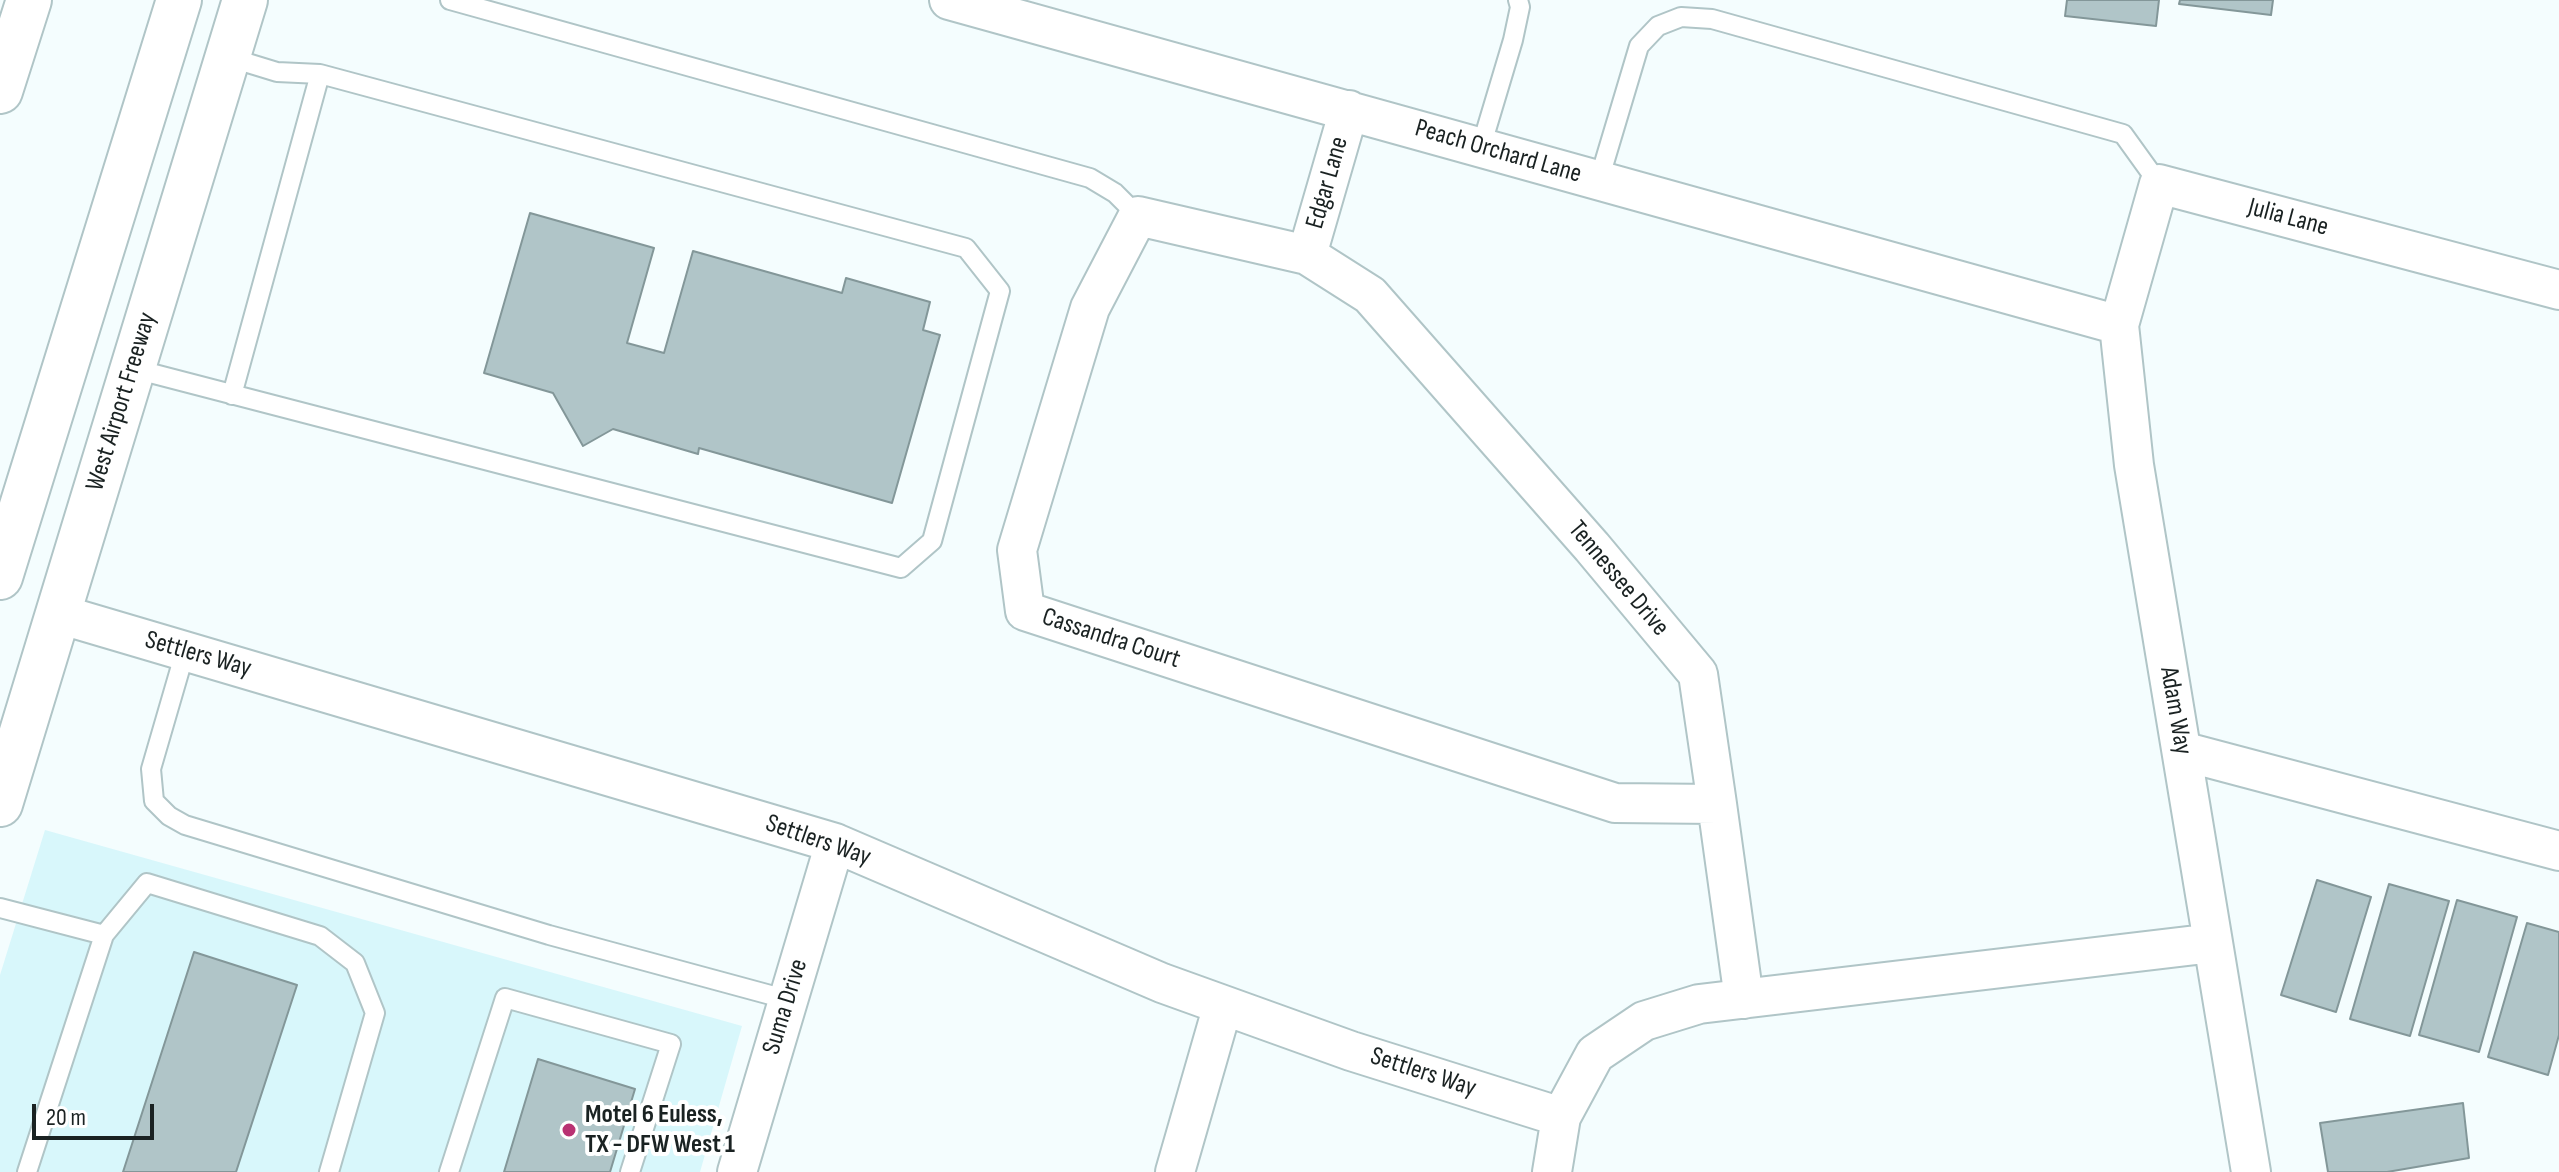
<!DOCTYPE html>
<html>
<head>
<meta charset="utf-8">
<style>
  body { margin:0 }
  #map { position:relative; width:2559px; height:1172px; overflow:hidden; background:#f4fdfe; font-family:"Sofia Sans Condensed",sans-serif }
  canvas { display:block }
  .scale { position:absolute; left:32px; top:1104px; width:122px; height:36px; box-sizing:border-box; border:4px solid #1a2222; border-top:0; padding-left:10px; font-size:24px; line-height:28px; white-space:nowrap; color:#1a2222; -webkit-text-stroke:6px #fff; paint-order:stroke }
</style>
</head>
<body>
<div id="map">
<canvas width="2559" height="1172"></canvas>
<div class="scale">20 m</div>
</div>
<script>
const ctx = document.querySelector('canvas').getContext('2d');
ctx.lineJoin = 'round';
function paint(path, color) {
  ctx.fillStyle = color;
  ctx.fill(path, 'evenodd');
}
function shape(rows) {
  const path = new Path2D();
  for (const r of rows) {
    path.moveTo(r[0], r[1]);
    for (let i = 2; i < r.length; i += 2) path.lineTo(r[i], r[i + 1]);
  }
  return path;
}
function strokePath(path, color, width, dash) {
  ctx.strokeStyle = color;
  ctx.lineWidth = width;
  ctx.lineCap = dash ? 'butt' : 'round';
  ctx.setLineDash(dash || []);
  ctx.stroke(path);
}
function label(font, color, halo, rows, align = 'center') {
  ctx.font = font + ' "Sofia Sans Condensed",sans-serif';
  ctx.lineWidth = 8;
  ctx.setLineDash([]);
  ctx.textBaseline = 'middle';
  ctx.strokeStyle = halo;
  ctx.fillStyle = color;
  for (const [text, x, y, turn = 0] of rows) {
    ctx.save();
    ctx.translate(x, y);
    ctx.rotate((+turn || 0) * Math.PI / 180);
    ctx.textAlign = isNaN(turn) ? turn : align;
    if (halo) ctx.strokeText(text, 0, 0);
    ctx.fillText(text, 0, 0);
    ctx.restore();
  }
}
paint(shape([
  [45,830,742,1026,700,1172,0,1172,0,975]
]), '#d8f7fb');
const building = shape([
  [2067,0,2159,0,2156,26,2065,16,2067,0],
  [2180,0,2273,0,2271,15,2179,4,2180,0],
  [530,213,654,248,627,343,664,353,693,251,842,293,846,278,930,302,923,330,940,335,892,503,699,448,698,454,613,429,583,446,553,393,484,373,530,213],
  [2317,880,2371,897,2336,1012,2281,995,2317,880],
  [2389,884,2449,901,2410,1036,2350,1019,2389,884],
  [2457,900,2517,917,2479,1052,2419,1035,2457,900],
  [2527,923,2559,932,2559,1035,2548,1075,2488,1057,2527,923],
  [194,952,297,985,236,1172,123,1172,194,952],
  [538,1059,635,1089,610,1172,504,1172,538,1059],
  [2463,1103,2469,1158,2387,1172,2328,1172,2320,1123,2463,1103]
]);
paint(building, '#b0c5c8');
strokePath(building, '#839799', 2);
const lane = shape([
  [450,0,1090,178,1115,193,1138,216],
  [1481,147,1513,40,1520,7,1518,0],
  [1599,180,1639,46,1658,26,1681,17,1712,19,2123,134,2159,184],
  [131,368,901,568,932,541,1000,291,966,248,320,74,277,72,228,57],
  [232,395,320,74],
  [185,652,151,769,154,801,169,816,185,825,549,935,789,1000],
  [0,908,104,935,147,883,320,936,355,963,375,1013,329,1172],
  [27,1172,104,935],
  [449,1172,505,998,671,1044,630,1172]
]);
const street = shape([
  [949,0,2119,325,2134,465,2251,1172],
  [1307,255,1349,110],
  [2119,325,2159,184,2559,290],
  [59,614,835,843,1162,983,1351,1051,1561,1117],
  [2182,751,2559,851],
  [1717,804,1615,803,1025,611,1017,550,1090,308,1138,216,1307,255,1370,295,1592,547,1698,674,1717,804,1744,999],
  [737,1172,835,843],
  [1175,1172,1223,1005],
  [1552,1172,1561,1117,1595,1054,1644,1021,1699,1004,2213,943]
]);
const secondary = shape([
  [0,804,245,0]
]);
const highway = shape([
  [0,91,29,0],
  [0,577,179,0]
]);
strokePath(lane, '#b0c5c7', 22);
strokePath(street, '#b0c5c7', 42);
strokePath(secondary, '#b0c5c7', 48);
strokePath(highway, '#b0c5c7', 48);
strokePath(lane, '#fff', 18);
strokePath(street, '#fff', 38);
strokePath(secondary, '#fff', 44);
strokePath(highway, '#fff', 44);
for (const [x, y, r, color] of [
  [569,1130,8,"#b93273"]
]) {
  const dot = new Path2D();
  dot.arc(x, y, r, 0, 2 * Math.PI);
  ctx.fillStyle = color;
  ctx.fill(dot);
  strokePath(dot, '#fff', 3);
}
label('26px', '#1a2222', '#fff', [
  ["Peach Orchard Lane",1498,152,16],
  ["Edgar Lane",1328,183,-74],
  ["Julia Lane",2288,218,15],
  ["West Airport Freeway",122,402,-73],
  ["Tennessee Drive",1618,579,50],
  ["Cassandra Court",1111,639,18],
  ["Settlers Way",198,655,16],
  ["Adam Way",2175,711,80],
  ["Settlers Way",818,841,19],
  ["Suma Drive",786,1007,-73],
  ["Settlers Way",1423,1073,18]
]);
label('bold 26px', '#1a2222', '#fff', [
  ["Motel 6 Euless,",585,1115],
  ["TX - DFW West 1",585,1145]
], 'left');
</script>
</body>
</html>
